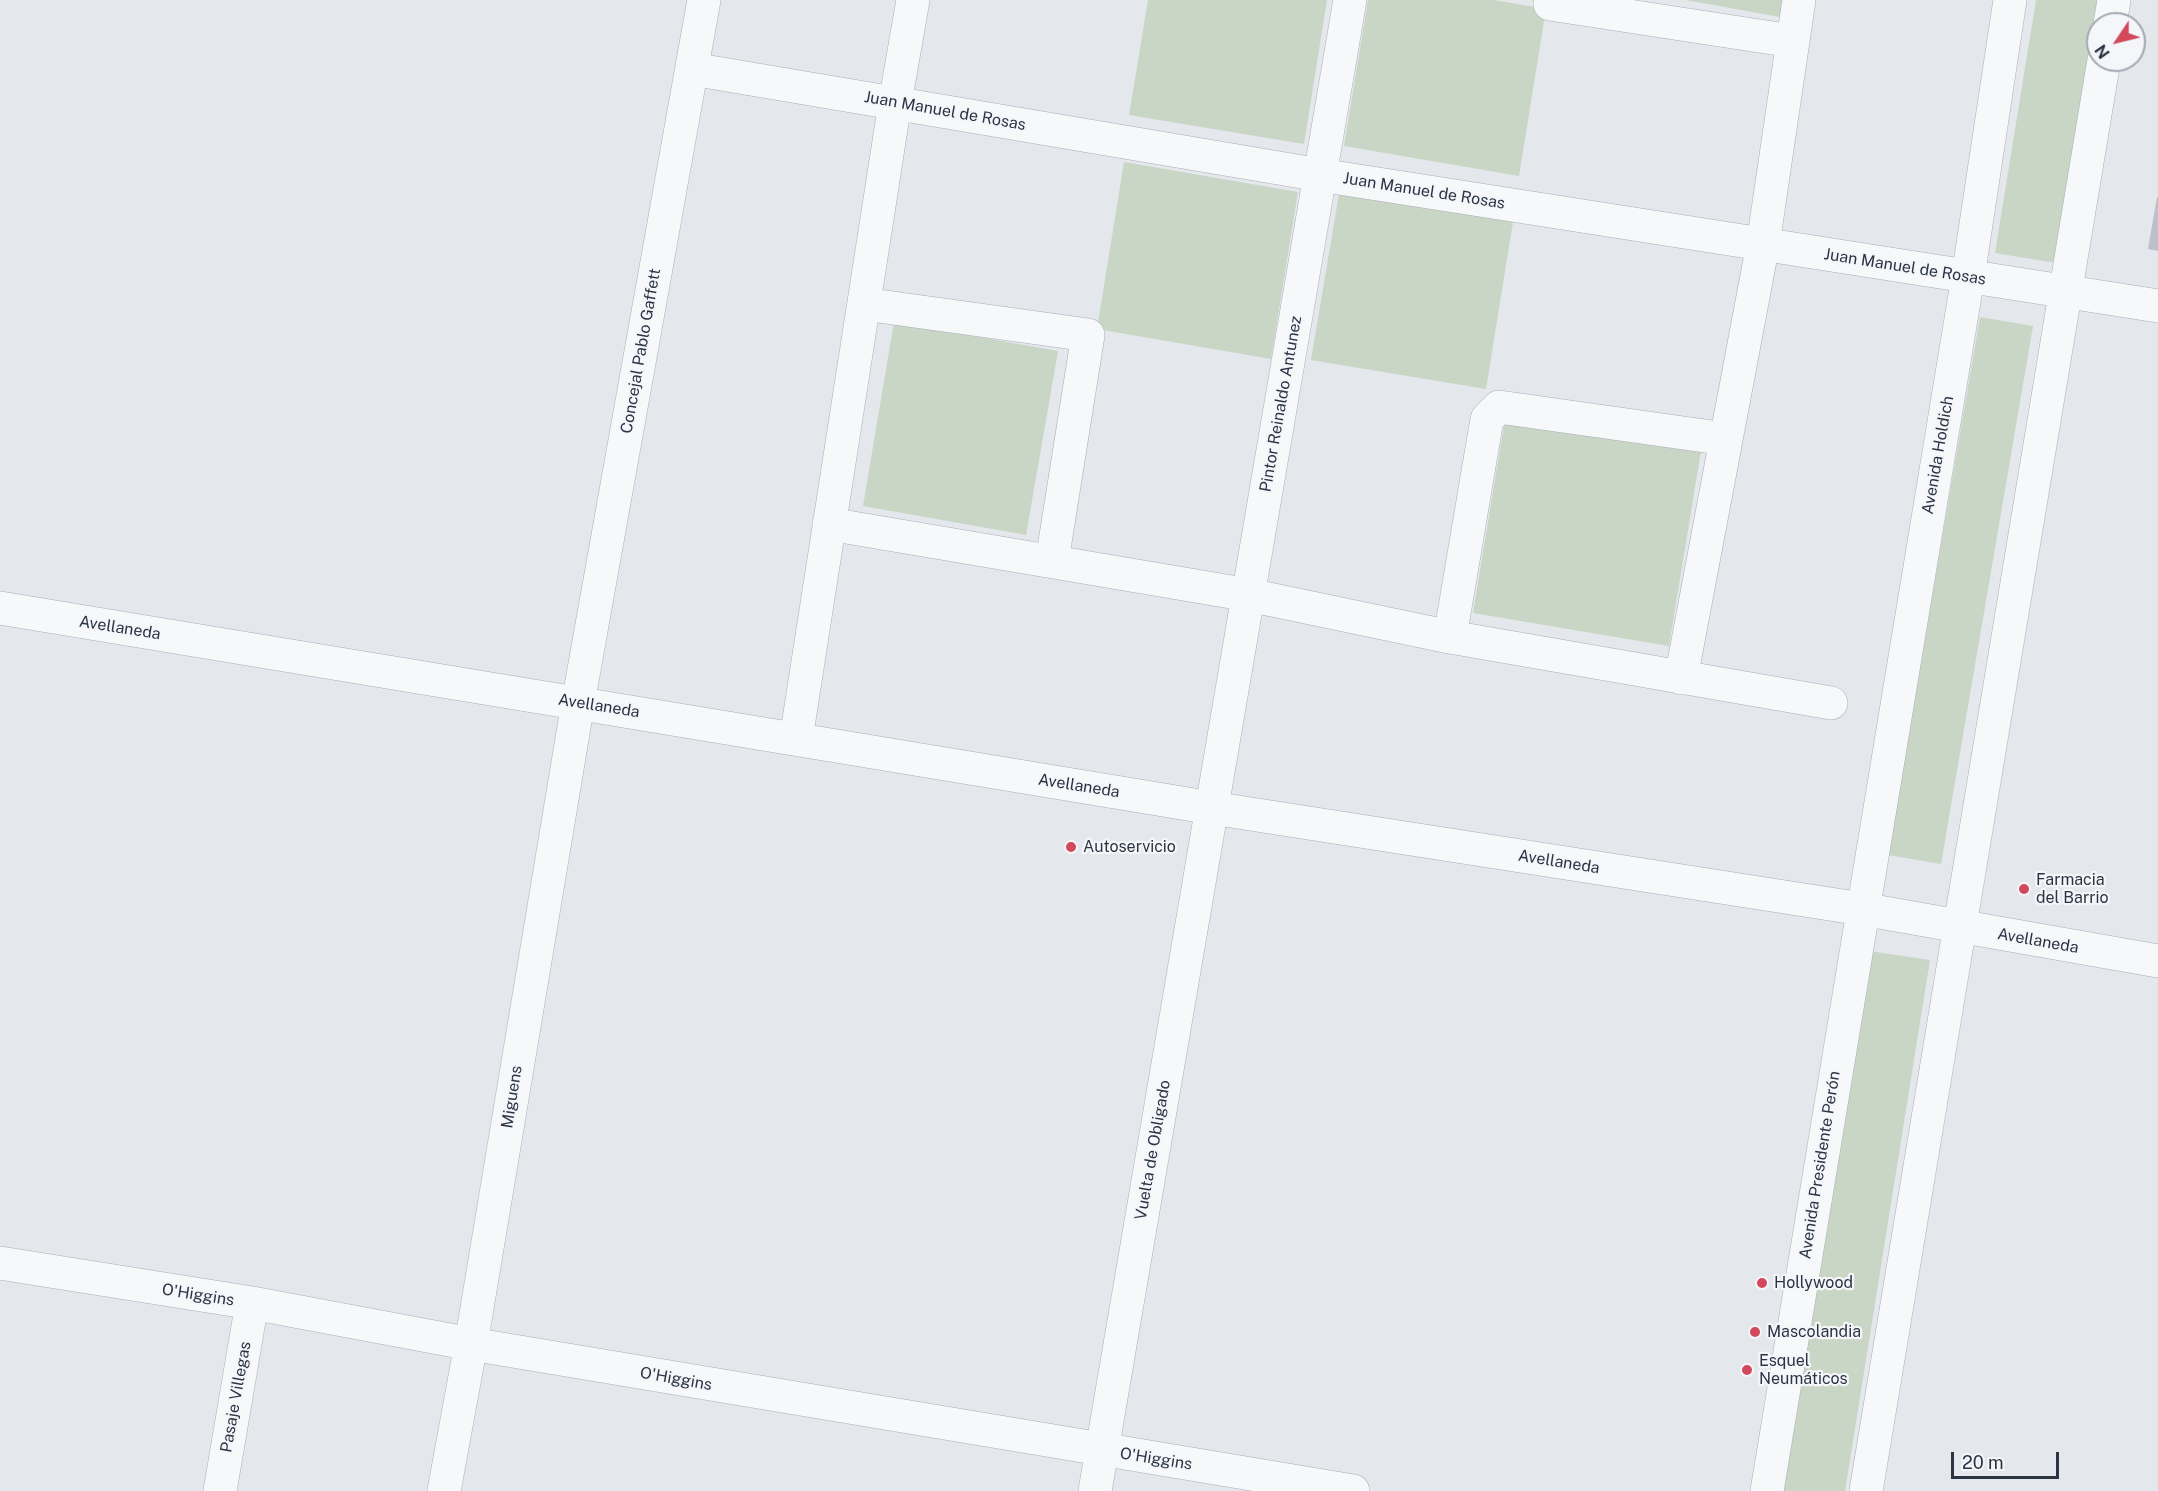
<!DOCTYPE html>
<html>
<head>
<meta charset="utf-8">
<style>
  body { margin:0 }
  #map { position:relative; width:2158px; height:1491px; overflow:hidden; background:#e4e7ec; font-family:"Public Sans",sans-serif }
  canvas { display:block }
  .north { position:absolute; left:2086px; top:12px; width:60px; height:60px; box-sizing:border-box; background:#f4f6f9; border:2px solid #a4a8b1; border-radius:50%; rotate:235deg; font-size:16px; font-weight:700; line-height:24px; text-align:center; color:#2b3445 }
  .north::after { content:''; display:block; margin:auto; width:21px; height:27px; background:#d1495b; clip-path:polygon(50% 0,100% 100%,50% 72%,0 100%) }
  .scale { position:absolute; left:1951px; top:1452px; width:108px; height:27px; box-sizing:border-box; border:3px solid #2b3445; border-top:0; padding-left:8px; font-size:18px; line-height:21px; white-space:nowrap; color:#2b3445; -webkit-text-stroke:4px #f4f6f9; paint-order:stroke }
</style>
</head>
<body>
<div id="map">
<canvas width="2158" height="1491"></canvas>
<div class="north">N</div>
<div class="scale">20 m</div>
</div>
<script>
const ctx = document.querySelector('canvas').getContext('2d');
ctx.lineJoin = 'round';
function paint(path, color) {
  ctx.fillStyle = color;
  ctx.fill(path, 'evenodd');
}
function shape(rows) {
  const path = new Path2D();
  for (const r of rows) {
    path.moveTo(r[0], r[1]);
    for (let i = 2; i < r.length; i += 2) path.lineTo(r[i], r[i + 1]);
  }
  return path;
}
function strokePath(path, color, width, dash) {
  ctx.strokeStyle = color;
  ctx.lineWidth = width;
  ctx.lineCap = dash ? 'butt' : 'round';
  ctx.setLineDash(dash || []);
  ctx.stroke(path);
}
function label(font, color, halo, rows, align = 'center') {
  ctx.font = font + ' "Public Sans",sans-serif';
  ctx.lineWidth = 4.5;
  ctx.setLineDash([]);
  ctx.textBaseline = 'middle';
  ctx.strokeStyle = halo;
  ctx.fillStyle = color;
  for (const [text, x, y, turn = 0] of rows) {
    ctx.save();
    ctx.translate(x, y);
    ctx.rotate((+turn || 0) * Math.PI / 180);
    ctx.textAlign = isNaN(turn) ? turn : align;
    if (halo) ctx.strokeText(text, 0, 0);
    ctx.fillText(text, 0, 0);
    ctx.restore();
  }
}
paint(shape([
  [1148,0,1327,0,1304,144,1129,115],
  [1368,0,1494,0,1546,9,1519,176,1344,146],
  [1686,0,1783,0,1780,17],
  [2036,0,2098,0,2056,263,1995,253],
  [1124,162,1298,192,1271,359,1097,329],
  [1339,194,1513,222,1486,389,1311,360],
  [1980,317,2033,326,1941,864,1888,855],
  [894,322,1058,351,1026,535,863,506],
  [1505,419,1701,451,1669,646,1473,613],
  [1869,951,1930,960,1845,1491,1783,1491]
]), '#c9d6c5');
paint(shape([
  [2157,197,2158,197,2158,251,2148,249]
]), '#bbc0ca');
const minor = shape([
  [1551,0,1550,4,1792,41],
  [2110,24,2114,0],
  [692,69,1320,175,2158,306],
  [864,304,1088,335,1052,561],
  [829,524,1249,595,1450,637,1831,703],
  [0,608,1212,808,1862,909,2158,961],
  [1450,637,1487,419,1499,407,1726,439],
  [1681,678,1763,244,1799,0],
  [796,739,895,103,913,0],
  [0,1263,252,1303,471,1344,1353,1491],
  [220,1491,252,1303],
  [444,1491,471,1344,578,703,704,0],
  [1095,1491,1350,0],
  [1767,1491,1968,277,2010,0],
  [1866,1491,2104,60]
]);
strokePath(minor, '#a9aeb7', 34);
strokePath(minor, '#f7f8fa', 33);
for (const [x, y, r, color] of [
  [1071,847,6,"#d1495b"],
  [2024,889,6,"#d1495b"],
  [1762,1283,6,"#d1495b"],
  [1755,1332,6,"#d1495b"],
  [1747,1370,6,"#d1495b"]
]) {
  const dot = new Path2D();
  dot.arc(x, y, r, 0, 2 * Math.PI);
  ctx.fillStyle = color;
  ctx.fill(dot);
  strokePath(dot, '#f4f6f9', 2);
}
label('16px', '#2b3445', '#f4f6f9', [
  ["Juan Manuel de Rosas",945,111,10],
  ["Juan Manuel de Rosas",1424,191,9],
  ["Juan Manuel de Rosas",1905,267,9],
  ["Concejal Pablo Gaffett",641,351,-80],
  ["Pintor Reinaldo Antunez",1281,404,-80],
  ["Avenida Holdich",1938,455,-80],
  ["Avellaneda",120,628,9],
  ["Avellaneda",599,706,9],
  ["Avellaneda",1079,786,9],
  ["Avellaneda",1559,862,9],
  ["Avellaneda",2038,941,10],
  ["Miguens",512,1097,-81],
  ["Vuelta de Obligado",1153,1150,-80],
  ["Avenida Presidente Perón",1820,1165,-81],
  ["O'Higgins",198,1295,9],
  ["O'Higgins",676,1379,10],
  ["Pasaje Villegas",236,1397,-80],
  ["O'Higgins",1156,1459,9]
]);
label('16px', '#2b3445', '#f4f6f9', [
  ["Autoservicio",1083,847],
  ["Farmacia",2036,880],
  ["del Barrio",2036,898],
  ["Hollywood",1774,1283],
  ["Mascolandia",1767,1332],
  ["Esquel",1759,1361],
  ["Neumáticos",1759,1379]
], 'left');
</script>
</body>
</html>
